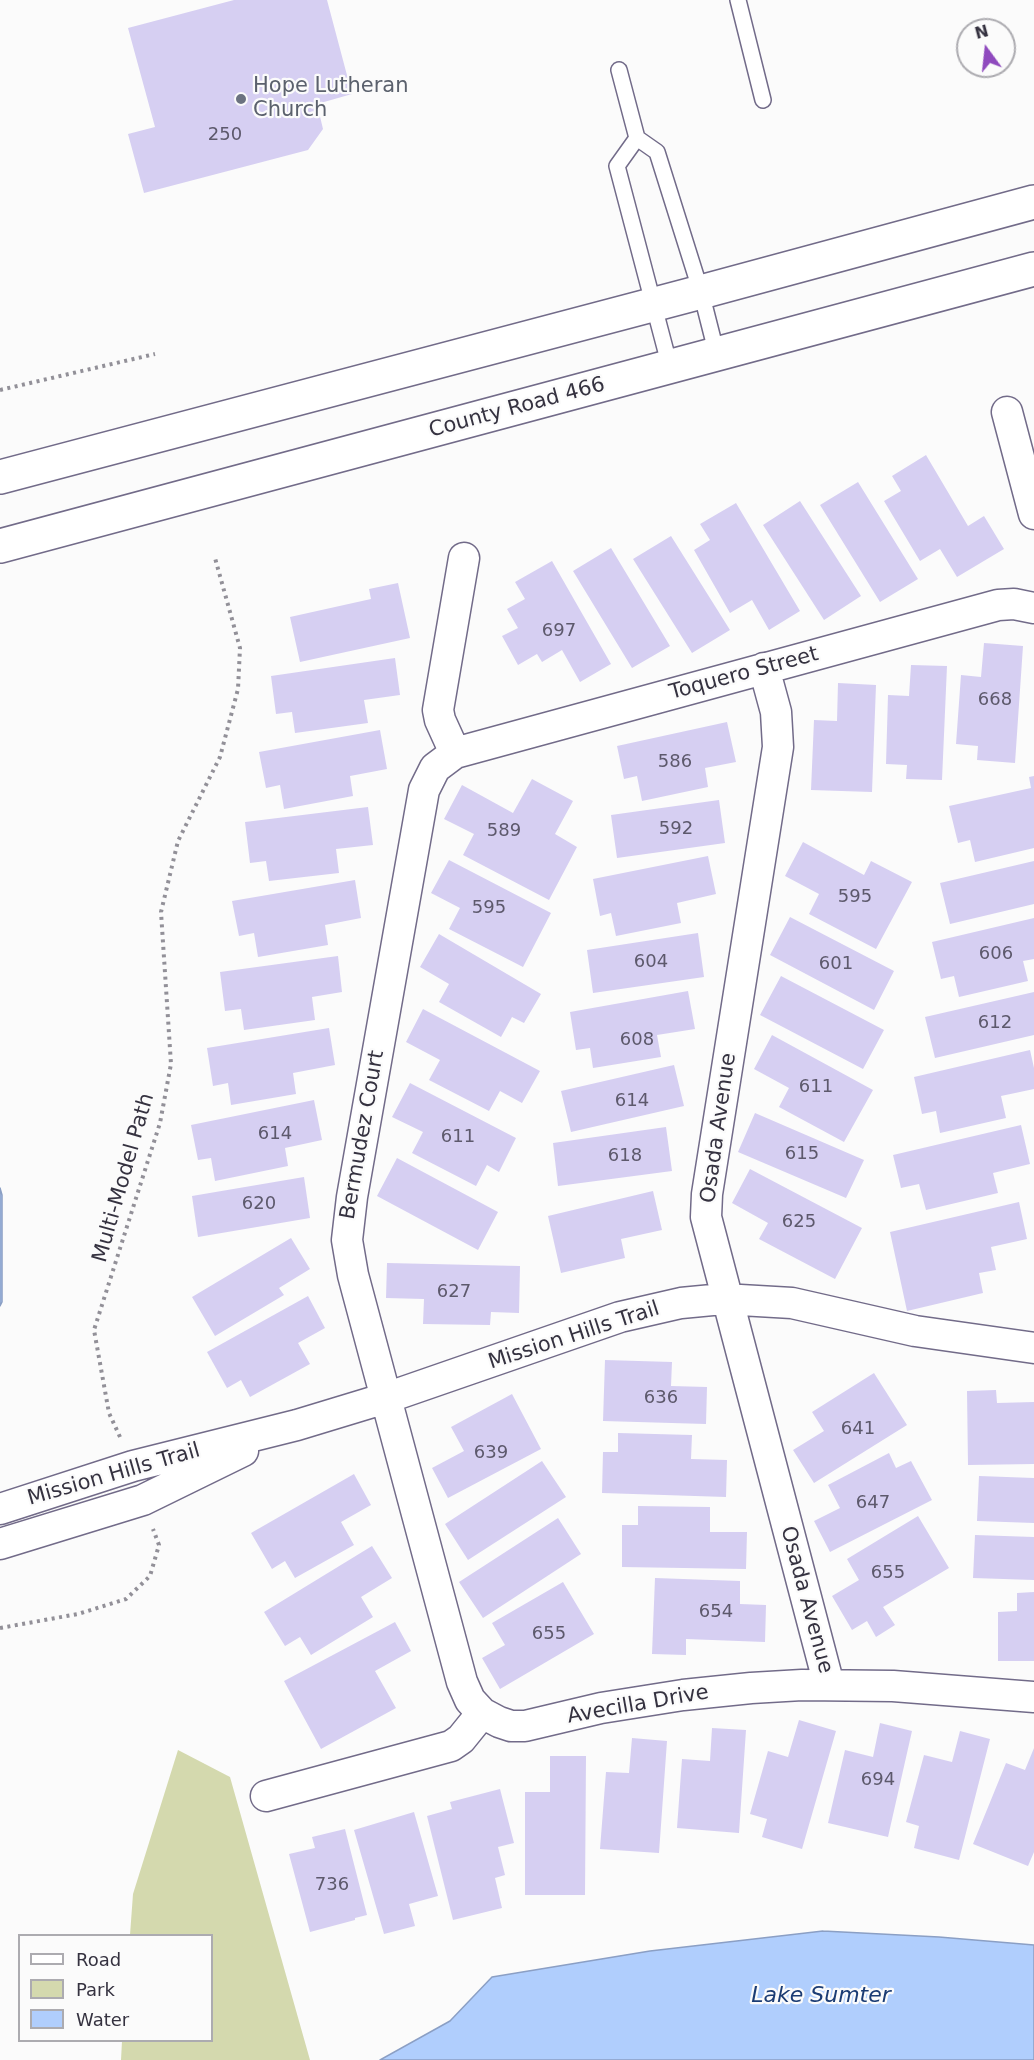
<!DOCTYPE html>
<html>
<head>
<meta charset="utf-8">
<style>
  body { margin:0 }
  #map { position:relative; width:1034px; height:2060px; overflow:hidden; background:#fbfbfb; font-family:"DejaVu Sans",sans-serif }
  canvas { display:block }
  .legend { position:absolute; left:18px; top:1934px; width:195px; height:108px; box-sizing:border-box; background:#fbfbfb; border:2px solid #acabb0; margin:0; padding:8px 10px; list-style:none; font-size:18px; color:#353240 }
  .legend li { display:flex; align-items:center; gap:12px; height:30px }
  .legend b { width:30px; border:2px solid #acabb0 }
  .north { position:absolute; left:956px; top:18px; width:60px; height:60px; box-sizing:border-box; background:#fbfbfb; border:2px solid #acabb0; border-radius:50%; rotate:345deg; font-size:16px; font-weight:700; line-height:24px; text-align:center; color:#353240 }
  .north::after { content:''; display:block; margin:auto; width:21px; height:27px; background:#8f4abe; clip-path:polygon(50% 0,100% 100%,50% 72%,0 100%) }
</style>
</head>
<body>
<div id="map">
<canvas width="1034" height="2060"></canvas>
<ul class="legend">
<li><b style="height:8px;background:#fff"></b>Road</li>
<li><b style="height:16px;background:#d4d9ae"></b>Park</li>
<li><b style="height:16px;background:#b0cefd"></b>Water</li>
</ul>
<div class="north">N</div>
</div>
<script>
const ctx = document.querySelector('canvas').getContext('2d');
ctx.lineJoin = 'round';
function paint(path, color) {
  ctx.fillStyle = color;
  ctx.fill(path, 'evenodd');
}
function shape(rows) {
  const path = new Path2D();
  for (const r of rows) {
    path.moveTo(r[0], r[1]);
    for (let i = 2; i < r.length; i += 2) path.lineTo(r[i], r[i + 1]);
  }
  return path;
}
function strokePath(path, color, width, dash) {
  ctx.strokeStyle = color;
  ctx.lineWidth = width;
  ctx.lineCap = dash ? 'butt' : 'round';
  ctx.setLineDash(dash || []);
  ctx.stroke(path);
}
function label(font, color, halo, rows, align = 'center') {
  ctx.font = font + ' "DejaVu Sans",sans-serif';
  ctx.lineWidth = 4.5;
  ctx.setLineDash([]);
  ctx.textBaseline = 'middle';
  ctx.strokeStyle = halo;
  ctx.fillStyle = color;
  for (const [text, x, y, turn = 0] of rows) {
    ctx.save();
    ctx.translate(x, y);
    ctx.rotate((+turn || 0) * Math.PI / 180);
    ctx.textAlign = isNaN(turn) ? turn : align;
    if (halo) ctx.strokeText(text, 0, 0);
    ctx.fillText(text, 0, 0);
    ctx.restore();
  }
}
paint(shape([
  [178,1750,230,1777,310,2060,121,2060,122,2041,212,2040,212,1936,130,1935,133,1894]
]), '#d4d9ae');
const water = shape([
  [0,1188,2,1195,2,1302,0,1306,0,1188],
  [823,1931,939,1937,1034,1945,1034,2060,380,2060,450,2021,492,1977,650,1951,823,1931]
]);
paint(water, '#b0cefd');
strokePath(water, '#8b9fc4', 1.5);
paint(shape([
  [234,0,327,0,352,94,317,104,323,129,308,150,144,193,128,134,155,127,128,28],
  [926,455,968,526,984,516,1004,549,957,577,940,549,920,561,884,501,901,491,892,476],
  [858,482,918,579,880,602,820,505],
  [800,501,861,596,824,620,763,525],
  [736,503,800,611,769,630,752,600,730,613,694,550,710,540,700,524],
  [671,536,730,630,692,653,633,559],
  [611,548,670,646,632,668,573,571],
  [552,561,611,664,580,682,562,650,542,662,537,654,518,665,502,636,518,628,507,609,525,599,515,582],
  [398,583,410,638,300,662,290,617,371,599,369,589],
  [984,643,1023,646,1015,763,977,760,978,746,956,744,961,675,981,677],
  [395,658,400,695,364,700,368,723,295,733,292,712,276,714,271,676],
  [911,665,947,666,942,780,906,779,907,765,886,764,888,695,909,696],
  [838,683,876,685,872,792,811,790,814,720,837,721],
  [727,722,736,762,705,768,708,787,642,801,637,776,624,779,617,746],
  [380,730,387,769,350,776,353,796,284,809,280,785,266,788,259,752],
  [1034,776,1034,848,975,862,970,840,958,843,949,806,1031,788,1029,777],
  [532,779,573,801,555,834,577,847,549,900,463,855,474,834,444,819,462,785,513,813],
  [719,800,725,843,617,858,611,815],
  [368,807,373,845,336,849,339,873,269,881,266,861,250,863,245,822],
  [803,842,864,875,871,861,912,882,876,949,809,914,819,894,785,876],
  [708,856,716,894,677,903,681,923,616,936,611,913,600,916,593,879],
  [449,860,551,913,523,967,449,929,460,908,431,893],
  [1034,861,1034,904,950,924,940,883],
  [355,880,361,918,325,925,328,945,258,957,254,933,239,936,232,901],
  [790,917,894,971,874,1010,770,955],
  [1034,918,1034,959,1023,961,1028,981,959,997,954,976,941,979,932,942],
  [698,933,704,977,593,993,587,950],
  [439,934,541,994,524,1023,512,1017,501,1037,439,1002,449,984,420,967],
  [338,956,342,992,312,997,315,1020,244,1030,241,1009,225,1011,220,972],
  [781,976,884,1030,863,1069,760,1015],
  [688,991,695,1029,657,1035,661,1057,593,1068,590,1048,576,1050,570,1012],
  [1034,992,1034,1035,935,1058,925,1017],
  [423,1009,540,1071,522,1103,500,1091,489,1111,429,1080,440,1060,406,1042],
  [329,1028,335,1065,293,1073,296,1094,231,1105,228,1083,213,1086,207,1048],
  [772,1035,873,1090,844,1142,779,1107,789,1088,754,1069],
  [1030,1050,1034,1068,1034,1089,1001,1096,1006,1118,940,1133,936,1111,922,1114,914,1077],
  [674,1065,684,1106,571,1132,561,1091],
  [410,1083,516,1138,499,1172,487,1165,476,1186,412,1153,423,1132,392,1117],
  [314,1100,322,1140,285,1148,288,1166,215,1181,211,1158,198,1160,191,1125],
  [755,1113,864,1160,846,1198,738,1152],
  [1021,1125,1030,1164,993,1173,998,1193,926,1210,919,1184,901,1188,893,1155],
  [666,1127,672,1171,558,1186,553,1143],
  [397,1158,498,1212,478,1250,377,1196],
  [750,1169,862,1228,835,1279,759,1239,768,1223,732,1203],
  [304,1177,310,1218,198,1237,192,1196],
  [653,1191,662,1230,621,1239,625,1258,561,1273,548,1216],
  [1019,1202,1027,1239,991,1247,996,1270,979,1273,983,1293,907,1311,890,1232],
  [291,1238,310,1269,279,1288,284,1295,215,1336,192,1297],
  [387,1263,520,1266,519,1313,491,1312,490,1325,423,1324,424,1299,386,1298],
  [308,1296,325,1328,298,1343,310,1364,250,1397,241,1380,227,1388,207,1352],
  [605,1360,672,1362,671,1386,707,1387,706,1424,603,1421],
  [874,1373,907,1425,814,1483,793,1450,824,1431,812,1412],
  [996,1390,997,1403,1034,1402,1034,1464,968,1465,967,1391],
  [512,1394,541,1449,448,1498,432,1468,464,1451,451,1427],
  [618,1433,692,1435,691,1459,727,1460,726,1497,602,1493,603,1452,618,1452],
  [889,1453,896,1468,911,1461,932,1500,830,1552,814,1521,840,1508,828,1485],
  [542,1461,566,1497,468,1560,445,1524],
  [354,1474,371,1505,341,1522,354,1545,295,1578,285,1561,272,1569,251,1533],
  [979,1476,1034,1478,1034,1523,977,1521],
  [638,1506,710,1507,710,1532,747,1532,746,1569,622,1567,622,1525,638,1525],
  [918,1516,949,1568,883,1607,895,1625,876,1637,867,1621,852,1630,832,1596,859,1580,847,1559],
  [558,1518,581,1554,483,1618,459,1582],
  [975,1535,1034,1537,1034,1580,973,1578],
  [372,1546,392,1578,361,1597,373,1617,311,1655,300,1637,285,1646,264,1612],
  [655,1578,740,1581,740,1604,766,1605,765,1642,686,1639,686,1655,652,1654],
  [563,1582,594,1634,500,1689,482,1658,505,1645,492,1623],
  [1034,1592,1034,1661,998,1661,998,1612,1017,1611,1017,1593],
  [395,1622,411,1651,375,1671,396,1708,321,1749,284,1681],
  [799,1720,836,1731,802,1849,762,1837,767,1819,750,1814,768,1751,788,1757],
  [880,1723,912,1731,888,1837,828,1823,845,1750,873,1757],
  [712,1728,746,1730,739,1833,677,1828,682,1759,710,1761],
  [960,1731,990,1739,959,1860,914,1848,919,1826,906,1822,924,1755,952,1762],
  [632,1738,667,1741,659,1853,600,1849,606,1772,629,1773],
  [1034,1748,1034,1852,1028,1866,973,1844,1006,1763,1025,1770],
  [550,1756,586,1756,585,1895,525,1895,525,1792,550,1792],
  [500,1789,514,1843,498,1847,505,1875,495,1878,502,1908,453,1920,427,1816,452,1809,450,1802],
  [414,1812,438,1896,409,1904,415,1926,384,1934,354,1830],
  [345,1829,367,1915,355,1918,355,1920,310,1932,289,1854,315,1848,312,1837]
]), '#d6cff2');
const lane = shape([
  [738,0,763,100],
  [619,70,637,138,657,152,701,292,717,355],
  [637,138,617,166,670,367]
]);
const street = shape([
  [1007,412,1034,514],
  [464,558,438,710,440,720,455,753,435,768,424,790,352,1197,347,1240,353,1275,462,1682,470,1700,482,1713],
  [764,668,776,712,778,747,707,1194,706,1217,829,1685],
  [455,753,998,605,1014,604,1034,608],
  [0,1509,133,1466,297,1425,386,1398,620,1317,681,1303,723,1299,792,1303,915,1331,1034,1348],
  [0,1544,143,1500,243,1451],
  [266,1796,451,1746,461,1739,482,1713,499,1722,511,1726,525,1726,601,1708,683,1695,751,1688,802,1685,893,1686,1034,1697]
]);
const secondary = shape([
  [0,477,701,292,1034,202],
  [0,546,1034,269]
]);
strokePath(lane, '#726b89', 18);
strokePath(street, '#726b89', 33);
strokePath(secondary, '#726b89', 36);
strokePath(shape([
  [0,390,155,354],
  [120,1437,109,1413,94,1330,160,1123,171,1064,161,912,178,841,220,757,238,689,240,648,215,558],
  [0,1628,78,1614,126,1599,150,1576,159,1545,153,1529]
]), '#929098', 4, [3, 4.5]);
strokePath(lane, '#fff', 15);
strokePath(street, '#fff', 30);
strokePath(secondary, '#fff', 33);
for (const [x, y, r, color] of [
  [241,99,6,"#6b7280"]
]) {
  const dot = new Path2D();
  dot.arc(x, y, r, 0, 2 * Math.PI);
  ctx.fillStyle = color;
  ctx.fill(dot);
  strokePath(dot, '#fbfbfb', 2);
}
label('18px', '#5d596c', null, [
  ["250",225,135],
  ["697",559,631],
  ["668",995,700],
  ["586",675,762],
  ["592",676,829],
  ["589",504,831],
  ["595",855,897],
  ["595",489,908],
  ["606",996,954],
  ["604",651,962],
  ["601",836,964],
  ["612",995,1023],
  ["608",637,1040],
  ["611",816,1087],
  ["614",632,1101],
  ["614",275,1134],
  ["611",458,1137],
  ["615",802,1154],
  ["618",625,1156],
  ["620",259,1204],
  ["625",799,1222],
  ["627",454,1292],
  ["636",661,1398],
  ["641",858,1429],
  ["639",491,1453],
  ["647",873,1503],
  ["655",888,1573],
  ["654",716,1612],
  ["655",549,1634],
  ["694",878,1780],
  ["736",332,1885]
]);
label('21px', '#5b616d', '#fbfbfb', [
  ["Hope Lutheran",253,87],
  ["Church",253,111]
], 'left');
label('21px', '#353240', '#fbfbfb', [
  ["County Road 466",517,408,-15],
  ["Toquero Street",744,674,-15],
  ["Osada Avenue",719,1128,-82],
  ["Bermudez Court",363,1135,-80],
  ["Multi-Model Path",124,1178,-74],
  ["Mission Hills Trail",574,1336,-18],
  ["Mission Hills Trail",114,1475,-16],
  ["Osada Avenue",806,1600,75],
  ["Avecilla Drive",638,1705,-10]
]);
label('italic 22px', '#1b3c74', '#fbfbfb', [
  ["Lake Sumter",821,1996]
]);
</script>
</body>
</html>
